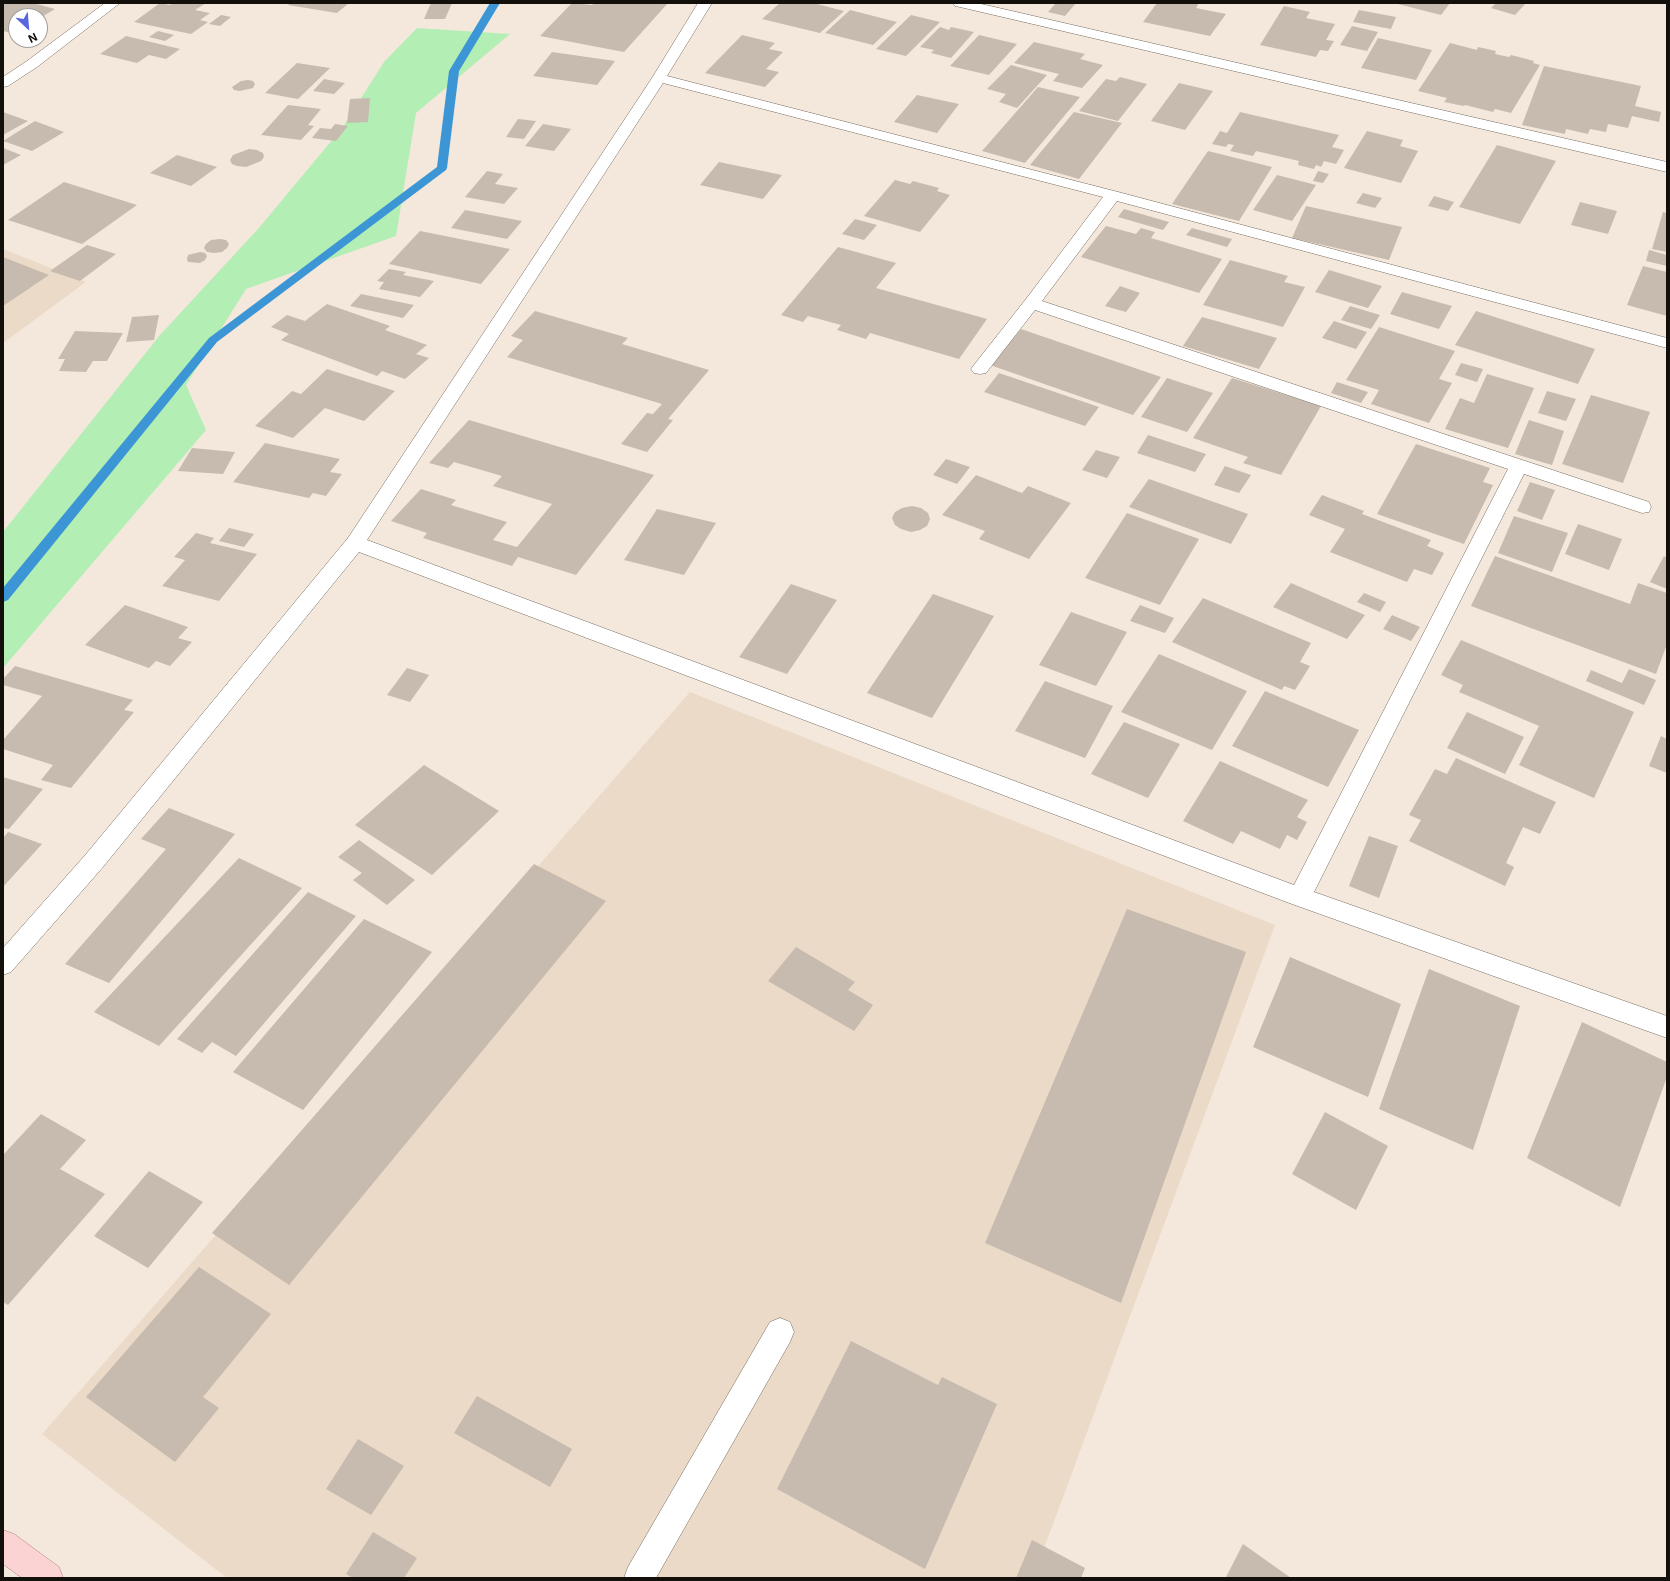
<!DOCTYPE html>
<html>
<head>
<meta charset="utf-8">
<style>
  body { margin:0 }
  #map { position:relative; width:1670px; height:1581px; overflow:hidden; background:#f3e8db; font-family:Inter,sans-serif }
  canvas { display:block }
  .frame { position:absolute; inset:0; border:4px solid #13100b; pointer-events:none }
  .north { position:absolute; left:8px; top:8px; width:40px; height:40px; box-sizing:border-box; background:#fff; border:1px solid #a19f9d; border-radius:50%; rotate:154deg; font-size:11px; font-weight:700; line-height:16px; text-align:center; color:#13100b }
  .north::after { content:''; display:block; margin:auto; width:14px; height:18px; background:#5766dd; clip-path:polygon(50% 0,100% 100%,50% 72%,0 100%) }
</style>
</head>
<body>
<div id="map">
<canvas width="1670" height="1581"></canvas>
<div class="frame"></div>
<div class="north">N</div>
</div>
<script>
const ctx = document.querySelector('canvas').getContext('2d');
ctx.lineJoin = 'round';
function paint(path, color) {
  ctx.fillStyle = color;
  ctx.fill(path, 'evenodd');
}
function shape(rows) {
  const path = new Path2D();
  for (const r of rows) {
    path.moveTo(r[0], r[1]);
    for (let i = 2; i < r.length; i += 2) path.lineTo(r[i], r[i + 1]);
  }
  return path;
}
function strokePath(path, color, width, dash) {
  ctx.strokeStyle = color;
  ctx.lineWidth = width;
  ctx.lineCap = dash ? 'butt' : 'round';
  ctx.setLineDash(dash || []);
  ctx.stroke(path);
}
paint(shape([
  [3,249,86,282,3,343],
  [690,692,1275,925,1033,1578,227,1578,42,1434]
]), '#ebdac8');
paint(shape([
  [417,28,510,34,416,113,396,236,246,289,186,385,206,430,3,668,3,532,160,335,258,229,343,127,384,62]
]), '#b3eeb5');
paint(shape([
  [490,3,500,3,459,71,447,168,446,170,217,342,8,600,3,602,3,588,209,338,437,167,449,71,490,3]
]), '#3c96d5');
paint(shape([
  [3,3,33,3,55,9,40,18,40,16,16,16,16,34,3,31],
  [160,3,170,5,173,3,206,3,195,10,210,13,200,20,208,22,191,34,134,22],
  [290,3,349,3,337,13,288,5],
  [431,3,452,3,445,19,424,19],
  [572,3,592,5,594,3,668,3,624,52,540,36],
  [780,3,813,3,844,11,820,33,762,19],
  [1056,3,1076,3,1065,16,1048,12],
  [1157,3,1199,3,1196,8,1226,14,1210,36,1143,22],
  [1394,3,1450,3,1441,15],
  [1496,3,1526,3,1515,15,1491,8],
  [1284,6,1310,12,1306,18,1335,24,1326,40,1334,41,1328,51,1320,50,1316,57,1260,45],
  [850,10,897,22,873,45,825,33],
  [1359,10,1396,17,1391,29,1353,22],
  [221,15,231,17,220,26,209,24],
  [911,15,940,22,906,56,876,49],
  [1352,26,1378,32,1367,51,1340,45],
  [940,27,949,30,951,27,974,32,951,58,931,53,934,50,920,47],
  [158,31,174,35,165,41,149,37],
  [742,35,775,43,769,49,783,52,766,69,779,72,765,87,705,73],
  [979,35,1017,44,989,75,950,66],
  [126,36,180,49,166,59,149,55,137,63,100,54],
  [1378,38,1432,50,1416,80,1361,68],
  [1034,42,1085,54,1080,59,1103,65,1082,88,1053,81,1059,74,1014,63],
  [1450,43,1477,50,1478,47,1496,51,1495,54,1509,57,1511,55,1534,61,1533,63,1540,65,1511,113,1495,109,1493,112,1465,105,1464,106,1444,102,1447,98,1418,91],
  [552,52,615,61,597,85,533,76],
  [297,63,330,68,298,99,265,93],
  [1011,65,1047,75,1017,108,999,102,1006,94,987,89],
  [1544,66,1641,86,1635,106,1661,112,1659,122,1632,116,1628,128,1608,124,1606,132,1590,129,1588,134,1566,129,1565,134,1522,125],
  [1120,77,1147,84,1118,121,1079,111,1106,79,1116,81],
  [324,79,345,83,334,94,313,91],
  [248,80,253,81,255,84,253,88,240,91,234,90,232,87,241,81],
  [1179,83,1213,91,1185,130,1151,121],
  [1038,87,1080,97,1025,163,982,151],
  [917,95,959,104,937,133,894,122],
  [370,98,368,122,347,123,350,99],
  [288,105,321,109,308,125,314,126,301,140,261,135],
  [3,112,28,121,3,135],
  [1074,112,1122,123,1079,179,1030,165],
  [1240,112,1339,135,1332,147,1344,150,1336,164,1324,161,1321,167,1316,165,1314,169,1298,165,1299,161,1256,151,1253,156,1230,151,1234,145,1228,144,1226,147,1212,144,1220,131,1227,133],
  [518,119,536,121,524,139,506,137],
  [35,121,64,132,32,151,3,141],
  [335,124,348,126,336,141,312,138,320,128,331,129],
  [543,124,571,129,554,151,525,146],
  [1367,131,1403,140,1400,146,1418,151,1401,183,1344,168],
  [1497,145,1556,161,1520,224,1459,207],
  [3,148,21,155,3,165],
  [249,149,257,150,263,153,264,157,261,161,246,167,237,166,232,164,230,160,233,155],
  [1208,151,1272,167,1239,221,1172,204],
  [177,155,217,167,191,186,150,173],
  [719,162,782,175,763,199,700,185],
  [487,171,503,174,495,184,518,188,504,204,465,197],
  [1318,171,1329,174,1323,183,1313,181],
  [1277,175,1316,185,1292,221,1253,210],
  [895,180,910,184,913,181,939,188,937,191,950,195,920,232,864,216],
  [64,182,137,205,82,244,8,220],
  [1363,193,1382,198,1375,208,1356,203],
  [1434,196,1454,202,1448,211,1428,206],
  [1580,202,1617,211,1608,234,1571,225],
  [1306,206,1402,227,1389,260,1292,238],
  [1124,209,1169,222,1163,230,1118,217],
  [465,210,522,221,507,239,451,228],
  [1663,212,1667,213,1667,252,1652,249],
  [855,219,877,225,864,240,842,234],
  [1106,226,1136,234,1141,228,1155,232,1151,238,1222,259,1199,293,1081,257],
  [1192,228,1232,239,1227,247,1186,235],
  [420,231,510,249,481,284,389,264],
  [220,239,226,240,229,244,227,248,222,252,214,253,207,252,204,248,206,244,211,240],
  [87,245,116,254,80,281,50,271],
  [838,247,896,263,876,288,987,319,959,359,870,333,866,339,837,330,841,325,808,316,803,322,781,315],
  [1649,250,1667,255,1667,266,1646,261],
  [200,252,205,253,207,256,205,260,200,263,188,262,187,259,188,255],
  [3,257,49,275,3,306],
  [1230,260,1288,276,1284,282,1305,287,1283,327,1203,305],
  [1643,266,1667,272,1667,316,1627,305],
  [389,269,406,272,403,275,434,281,420,297,379,289,384,282,377,281],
  [1329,270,1382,286,1368,308,1315,292],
  [1120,286,1140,293,1126,312,1105,306],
  [1402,292,1452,306,1439,329,1390,314],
  [361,294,414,305,403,318,350,306],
  [327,304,390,326,385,330,427,345,416,354,429,358,405,379,382,371,377,376,281,340,289,334,271,327,287,315,305,321],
  [1350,306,1380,315,1371,329,1341,320],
  [535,311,628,338,622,344,709,370,668,419,673,420,647,452,621,444,647,413,653,414,662,404,507,357,523,340,511,336],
  [1476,311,1595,349,1578,384,1455,345],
  [159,315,154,340,126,342,132,317],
  [1202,317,1277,338,1259,369,1183,346],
  [1334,321,1367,332,1356,349,1322,338],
  [1379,327,1455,351,1439,379,1452,383,1429,423,1371,404,1379,390,1346,380],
  [1021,329,1161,377,1133,415,990,365],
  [75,331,123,333,107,361,93,361,86,372,59,371,65,359,58,359],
  [1461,363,1483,369,1477,382,1455,375],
  [327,369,395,391,364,421,325,408,293,438,255,426,292,391,301,394],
  [999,373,1099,407,1085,426,984,392],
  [1487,374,1534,388,1508,448,1445,429,1460,398,1474,403],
  [1167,378,1213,393,1187,432,1141,417],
  [1232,378,1321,406,1281,475,1243,463,1248,457,1193,438],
  [1337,382,1368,392,1361,403,1331,393],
  [1547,391,1576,399,1566,421,1538,413],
  [1591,395,1650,412,1623,483,1562,464],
  [469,420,654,475,576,575,518,557,512,566,423,538,427,533,391,521,421,489,456,500,451,505,507,522,493,540,517,547,552,504,493,486,502,476,454,462,448,468,429,463],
  [1529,420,1564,431,1552,465,1515,454],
  [1148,435,1206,454,1195,472,1137,453],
  [265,443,340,459,330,472,342,474,326,496,313,493,309,498,233,482],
  [1416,444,1490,468,1483,482,1493,485,1464,544,1377,514],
  [192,448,235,452,223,474,178,471],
  [1096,450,1120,457,1107,478,1082,470],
  [946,459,970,467,957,484,933,475],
  [1225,466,1251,475,1239,493,1214,485],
  [976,475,1022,493,1028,486,1071,503,1029,559,979,539,985,531,942,515],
  [1149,479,1248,514,1231,544,1129,507],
  [1530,482,1555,490,1542,520,1517,511],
  [1322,495,1364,511,1362,514,1431,540,1427,546,1444,553,1432,575,1414,569,1407,582,1330,552,1345,529,1309,515],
  [912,506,921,508,928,513,930,519,927,526,920,530,911,532,901,529,895,525,892,518,895,512,902,508],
  [657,509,716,523,684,575,624,560],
  [1127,513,1199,539,1160,605,1085,578],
  [1514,516,1568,533,1552,572,1498,553],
  [1578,524,1622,539,1609,570,1565,554],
  [229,528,254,534,244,547,219,541],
  [196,533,214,538,210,543,257,554,219,601,162,586,185,560,174,557],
  [1495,556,1630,604,1638,583,1667,593,1667,644,1656,674,1471,606],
  [1664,556,1667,558,1667,589,1650,582],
  [1291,583,1365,615,1347,639,1273,607],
  [791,584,837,600,787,674,739,657],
  [1364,593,1386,602,1380,612,1357,602],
  [933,594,994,616,932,718,867,693],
  [1203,598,1311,643,1300,662,1310,666,1295,690,1284,686,1282,690,1172,642],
  [125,605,188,627,178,638,192,642,170,666,156,661,149,668,85,645],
  [1140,605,1174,618,1165,633,1130,621],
  [1071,612,1127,632,1096,686,1039,665],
  [1392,615,1420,627,1411,641,1383,629],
  [1461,640,1634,712,1594,798,1519,765,1539,726,1459,692,1463,685,1441,675],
  [1159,654,1247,691,1212,750,1121,712],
  [15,666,133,700,124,710,134,712,71,788,41,780,53,765,3,749,3,740,42,696,3,685,3,679],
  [407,668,429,675,410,702,387,695],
  [1629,669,1656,680,1644,705,1586,681,1591,670,1622,683],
  [1045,681,1113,706,1085,758,1015,731],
  [1265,691,1359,730,1328,787,1232,746],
  [1467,712,1524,737,1505,774,1447,748],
  [1124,722,1180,744,1148,798,1091,774],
  [1661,736,1667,739,1667,773,1649,766],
  [1456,758,1556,802,1540,834,1523,827,1506,863,1514,867,1505,886,1409,841,1421,820,1409,815,1435,769,1447,774],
  [1220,761,1308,800,1297,817,1307,822,1297,840,1287,835,1280,849,1241,831,1233,844,1183,821],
  [424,765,499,811,432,875,355,825],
  [3,777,43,789,9,829,3,828],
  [169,808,235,834,109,983,65,964,166,849,141,839],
  [8,832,42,844,3,887,3,838],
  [1369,836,1398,846,1379,898,1349,886],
  [359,840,415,880,387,905,353,880,362,873,338,857],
  [239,858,302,888,159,1046,94,1012],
  [534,864,606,901,289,1285,212,1233],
  [308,892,356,916,236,1056,212,1042,202,1053,177,1039],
  [1127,909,1246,952,1121,1303,985,1243],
  [364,919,432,952,303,1110,233,1072],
  [796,947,855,982,848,990,873,1005,854,1031,768,981],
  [1290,957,1401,1004,1368,1097,1253,1047],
  [1429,969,1520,1006,1473,1150,1379,1109],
  [1582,1022,1667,1062,1667,1077,1620,1207,1527,1158],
  [1325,1112,1388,1146,1356,1210,1292,1174],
  [41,1114,86,1140,60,1169,105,1194,8,1305,3,1302,3,1155],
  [149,1171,203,1202,148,1268,94,1236],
  [199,1267,271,1314,203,1397,219,1408,175,1462,86,1397],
  [851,1341,938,1385,942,1377,997,1404,925,1569,777,1489],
  [477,1396,572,1449,550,1487,454,1433],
  [358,1439,404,1466,371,1515,326,1489],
  [373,1532,417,1558,404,1578,353,1578,346,1574],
  [1032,1540,1085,1568,1081,1578,1016,1578],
  [1243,1544,1291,1578,1228,1578,1226,1577]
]), '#c6bbae');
const minor = shape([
  [105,3,120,3,37,67,8,86,3,87,3,77,27,61,105,3],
  [698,3,712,3,667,76,1118,192,1667,338,1667,348,1117,201,1042,301,1649,502,1651,507,1649,512,1642,513,1524,474,1314,892,1667,1016,1667,1038,1292,904,359,552,103,867,11,972,3,975,3,948,87,853,348,538,652,78,698,3],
  [663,83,1103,197,1026,299,974,365,971,369,974,373,980,374,986,373,1035,310,1508,469,1294,885,367,540,663,83],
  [953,3,977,3,1667,162,1667,172,960,7,955,6,953,3],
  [780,1318,790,1322,794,1332,790,1342,656,1578,624,1578,628,1567,770,1322,780,1318]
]);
const major = shape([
  [3,1530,14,1534,59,1567,63,1578,22,1578,3,1564,3,1530]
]);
strokePath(minor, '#756b60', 1);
strokePath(major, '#a87c7a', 1);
paint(minor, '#fff');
paint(major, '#fbd3d3');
</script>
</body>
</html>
